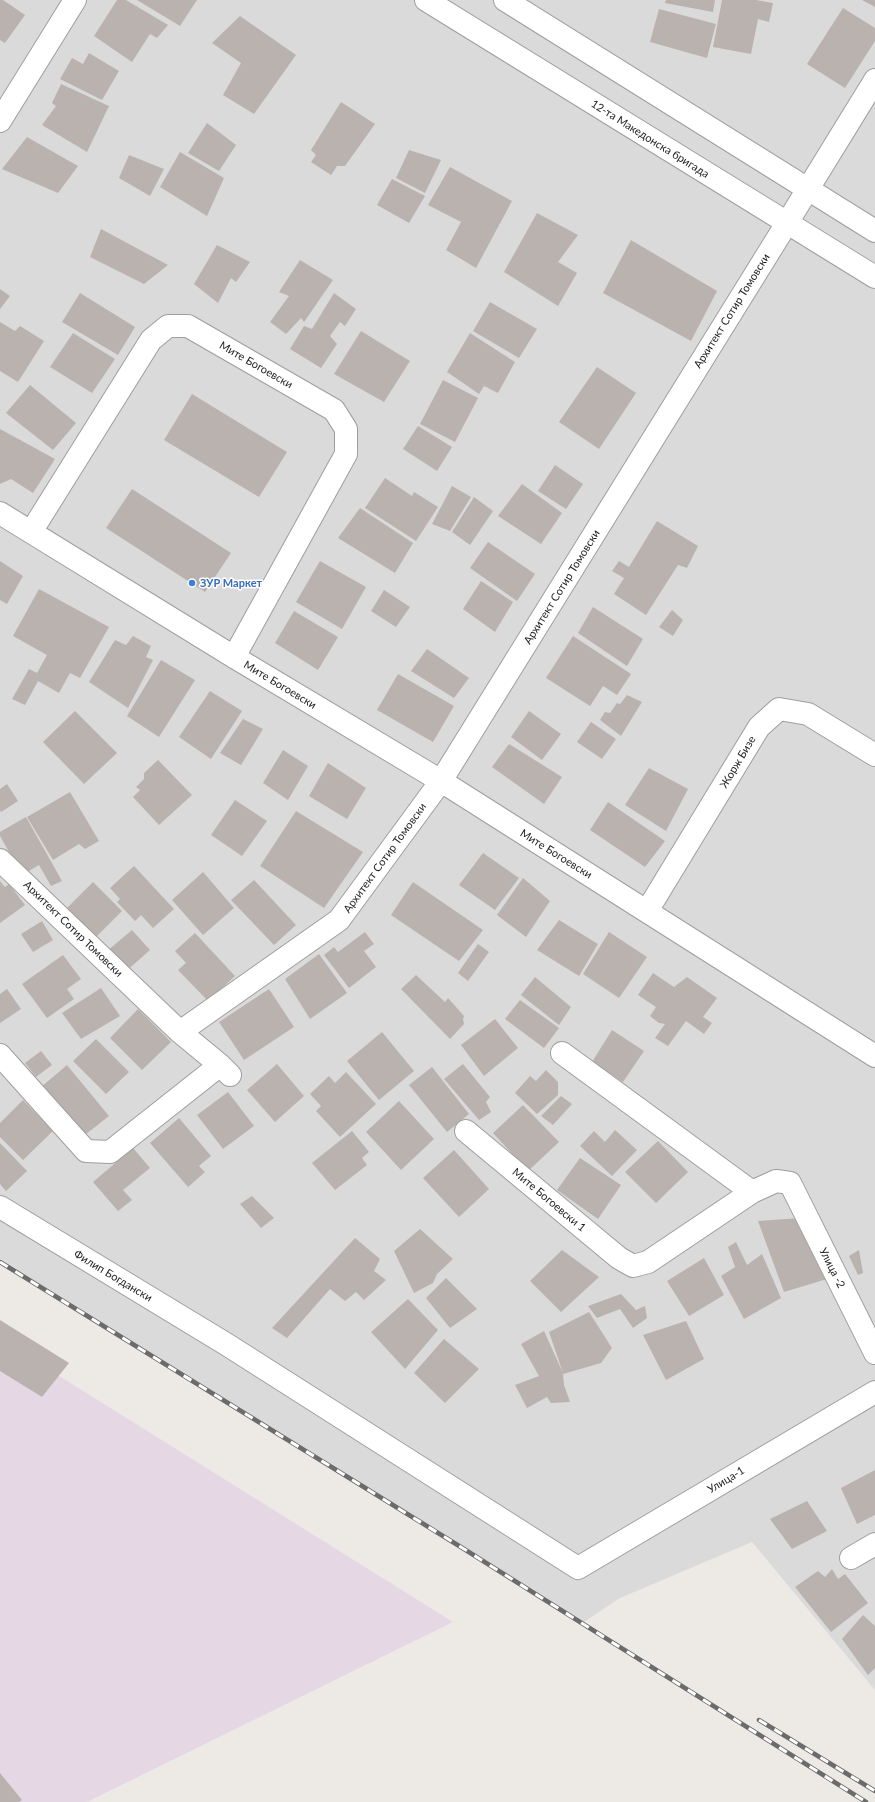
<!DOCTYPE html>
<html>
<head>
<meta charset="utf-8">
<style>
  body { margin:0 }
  canvas { display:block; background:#ede9e5 }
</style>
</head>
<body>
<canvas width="875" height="1802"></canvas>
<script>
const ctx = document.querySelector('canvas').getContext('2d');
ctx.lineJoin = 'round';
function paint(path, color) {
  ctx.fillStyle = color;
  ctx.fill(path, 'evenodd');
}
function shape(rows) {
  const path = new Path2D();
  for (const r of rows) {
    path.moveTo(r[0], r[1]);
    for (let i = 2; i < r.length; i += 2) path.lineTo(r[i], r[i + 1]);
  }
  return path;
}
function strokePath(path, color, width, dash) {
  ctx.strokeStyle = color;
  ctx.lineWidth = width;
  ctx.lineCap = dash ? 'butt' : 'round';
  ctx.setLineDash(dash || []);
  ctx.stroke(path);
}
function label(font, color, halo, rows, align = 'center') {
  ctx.font = font + ' Lato,sans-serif';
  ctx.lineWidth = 3;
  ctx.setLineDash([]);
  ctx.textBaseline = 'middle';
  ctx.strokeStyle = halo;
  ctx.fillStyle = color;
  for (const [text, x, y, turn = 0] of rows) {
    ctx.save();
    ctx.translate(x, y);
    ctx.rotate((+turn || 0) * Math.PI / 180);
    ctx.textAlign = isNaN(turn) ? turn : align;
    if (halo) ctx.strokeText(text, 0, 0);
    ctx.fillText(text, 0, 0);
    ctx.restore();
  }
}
paint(shape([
  [0,0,875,0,875,1690,752,1542,620,1598,581,1624,145,1351,0,1262]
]), '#dbdadb');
paint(shape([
  [0,1339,453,1622,87,1802,0,1802]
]), '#e6d7e5');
paint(shape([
  [0,0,3,0,25,15,5,43,0,40],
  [117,0,126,0,168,25,157,38,150,34,132,62,94,36],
  [137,0,197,0,180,26],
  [666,0,715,0,713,12,665,3],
  [722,0,756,0,773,3,769,22,758,19,751,54,713,47],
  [862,0,875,0,875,7],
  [843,8,875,28,875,41,845,88,807,64],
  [659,9,716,24,707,58,650,42],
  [240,16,296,55,254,114,223,95,241,63,212,43],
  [89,53,119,71,102,100,60,79,72,58,83,64],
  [61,84,109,106,87,152,42,125,56,106,52,103],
  [341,102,375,124,345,166,337,166,331,175,311,162,316,155,311,150],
  [207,123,236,145,219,171,188,153],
  [27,137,78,166,58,193,2,169],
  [409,150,441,160,425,193,396,178],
  [180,152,224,178,207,216,160,187],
  [129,155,164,169,150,196,119,178],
  [450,167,512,201,476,268,446,250,461,222,428,205],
  [392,179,425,196,409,223,377,205],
  [537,213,578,235,558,262,577,273,558,306,504,272],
  [101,229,168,265,144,284,90,257],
  [631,240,717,291,691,341,603,293],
  [217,245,250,262,236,282,231,278,218,303,194,284],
  [300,260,333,280,304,322,301,318,286,334,270,322,289,296,279,292],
  [0,289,10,296,0,309],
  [80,293,135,327,118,355,62,322],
  [334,293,356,309,345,326,340,322,330,336,337,344,321,368,290,349,304,326,312,329],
  [490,302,537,329,519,358,473,331],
  [0,322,15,331,20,326,44,341,18,382,0,371],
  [361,331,410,361,384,402,334,374],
  [73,333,115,359,92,393,50,367],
  [470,333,515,362,498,393,484,386,479,394,447,372],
  [597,367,636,393,599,449,559,422],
  [443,380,478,398,455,442,420,424],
  [30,385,76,423,53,450,6,413],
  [192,394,287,452,259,497,164,440],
  [418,426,452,447,437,471,403,449],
  [0,429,55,459,33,493,11,479,0,484],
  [555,465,583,484,566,509,538,491],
  [385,478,412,496,414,492,438,507,416,541,365,508],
  [522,484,562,513,541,544,498,516],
  [452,486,471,497,450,531,432,524],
  [132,489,231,553,205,592,106,528],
  [474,497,493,511,470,545,452,532],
  [360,508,413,543,395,573,338,538],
  [657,521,698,546,687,568,678,565,646,615,614,594,624,578,612,571,619,561,629,567],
  [488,542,535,574,517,601,470,568],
  [0,561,23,576,7,604,0,600],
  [320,561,366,587,342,629,296,602],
  [481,581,513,602,495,632,463,609],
  [39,589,109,627,80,678,70,673,59,693,38,681,25,705,12,699,29,669,37,673,47,655,13,636],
  [384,590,410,607,396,627,371,611],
  [593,607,643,639,627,666,578,633],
  [672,610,683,620,673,636,659,627],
  [294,611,338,637,318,670,275,643],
  [133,636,151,646,146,657,153,660,128,708,89,682,115,640,126,645],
  [573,636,631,674,617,695,603,686,590,706,546,678],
  [427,649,469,678,454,698,411,671],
  [161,660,195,680,159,737,127,716],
  [398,674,454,706,433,742,377,710],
  [210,691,242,711,211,759,179,737],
  [627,695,642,702,621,736,600,720,605,712,610,713,617,703,620,704],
  [75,711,117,753,84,784,43,742],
  [529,711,561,734,542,760,511,737],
  [243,719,263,729,241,765,220,753],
  [591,722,616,739,602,759,577,742],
  [509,744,562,777,544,804,492,767],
  [283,750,308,766,288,800,263,783],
  [158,760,192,795,159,825,133,797,140,790,136,787,144,779,144,773],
  [328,763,366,788,347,819,309,796],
  [649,768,688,789,666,831,625,805],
  [7,784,18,801,1,812,0,810,0,789],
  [70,792,99,841,85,849,79,844,53,860,27,817],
  [235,800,267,821,242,856,211,835],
  [608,802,665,841,645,867,590,830],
  [296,811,363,852,324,908,260,866],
  [26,817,62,881,51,886,39,865,22,875,0,836,0,832],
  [483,853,519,878,495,910,459,885],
  [134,866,174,909,153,928,141,915,135,921,117,902,120,899,110,888],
  [203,872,234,908,203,935,172,900],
  [523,878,550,901,526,937,497,915],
  [254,880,296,925,274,945,231,900],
  [0,881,5,887,9,884,25,905,0,923],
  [93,882,122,911,93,940,64,911],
  [413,882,483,930,459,961,391,915],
  [559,920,598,944,579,976,537,950],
  [42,921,53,940,33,952,21,934],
  [132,930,150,950,124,973,106,952],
  [365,932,374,944,364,951,376,967,349,988,324,955,334,947,338,952],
  [609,932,647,957,619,998,583,974],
  [195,933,235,976,208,1001,178,970,186,963,175,951],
  [478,944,489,952,468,981,458,973],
  [319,954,347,993,310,1019,285,979],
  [63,955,81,979,67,989,74,999,47,1018,22,984],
  [653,973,674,987,687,977,717,998,703,1017,712,1023,704,1034,686,1021,668,1046,655,1038,665,1024,659,1023,650,1016,656,1007,638,995],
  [416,975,445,1002,448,998,464,1016,463,1019,464,1024,450,1039,401,989],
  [535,977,571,1007,559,1025,521,995],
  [101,988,120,1016,81,1039,62,1013],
  [7,989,21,1009,0,1023,0,994],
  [269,989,294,1027,244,1060,219,1022],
  [520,1000,559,1028,544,1048,505,1019],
  [138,1009,171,1042,142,1070,110,1038],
  [495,1019,518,1048,484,1076,461,1045],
  [612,1030,644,1051,623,1082,592,1062],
  [382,1032,414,1071,379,1100,347,1061],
  [96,1039,129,1072,106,1094,73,1061],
  [41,1051,52,1065,36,1077,25,1063],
  [277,1064,304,1096,275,1122,247,1090],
  [463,1064,490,1097,486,1102,491,1112,479,1120,444,1079],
  [67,1065,109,1116,81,1138,40,1088],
  [432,1067,469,1114,447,1132,409,1085],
  [546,1070,558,1082,558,1095,537,1114,515,1093,530,1076,536,1081],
  [346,1072,376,1104,340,1137,316,1111,321,1106,310,1094,329,1076,335,1083],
  [228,1092,254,1126,223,1149,197,1115],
  [561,1096,572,1104,553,1125,541,1116],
  [23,1100,53,1131,23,1160,0,1137,0,1123],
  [399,1101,434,1139,401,1170,366,1132],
  [523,1105,559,1142,528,1171,493,1133],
  [179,1118,211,1156,199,1166,205,1172,188,1187,150,1143],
  [615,1130,637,1150,612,1176,580,1146,594,1131,605,1142],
  [352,1131,369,1152,362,1158,367,1165,335,1190,312,1163],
  [658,1141,688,1172,656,1203,625,1172],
  [0,1143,27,1171,6,1191,0,1184],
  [133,1148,150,1168,123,1190,132,1200,118,1211,93,1182],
  [454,1150,489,1189,459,1217,423,1178],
  [580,1158,621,1185,598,1219,557,1190],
  [252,1196,274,1218,261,1228,240,1204],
  [800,1218,827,1279,784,1292,758,1221],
  [420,1229,453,1259,437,1274,433,1283,414,1293,394,1251],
  [355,1238,380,1259,374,1271,386,1280,364,1300,356,1292,345,1301,330,1289,287,1338,272,1328],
  [736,1242,747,1265,762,1254,781,1298,744,1319,721,1276,735,1267,728,1247],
  [562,1250,599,1277,561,1312,530,1281],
  [859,1250,863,1273,858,1275,849,1256],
  [704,1258,724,1295,689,1316,667,1281],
  [446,1278,477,1309,450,1328,426,1298],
  [621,1294,636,1310,645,1306,647,1318,633,1328,620,1309,597,1318,588,1306],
  [408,1299,438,1330,405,1369,371,1332],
  [589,1312,612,1348,601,1363,563,1374,564,1385,570,1402,551,1403,547,1397,527,1408,515,1385,539,1376,521,1344,544,1331,563,1373,549,1332],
  [0,1320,69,1363,42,1397,0,1371],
  [686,1321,704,1359,666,1380,643,1335],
  [444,1339,479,1369,445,1403,414,1373],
  [875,1470,875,1515,857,1524,841,1488],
  [807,1501,827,1531,792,1549,770,1519],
  [832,1569,838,1579,845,1574,868,1603,831,1632,795,1587,818,1571,825,1577],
  [863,1615,875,1626,875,1668,868,1675,842,1639],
  [0,1773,22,1800,19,1802,0,1802]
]), '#bab2ae');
const minor = shape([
  [0,121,75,0],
  [0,513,234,657,441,781,875,1056],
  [31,532,151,340,168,326,188,326,334,410,346,429,346,454,234,657],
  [0,860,180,1032,220,1065,230,1075],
  [647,911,759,727,779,709,808,714,875,755],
  [180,1032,339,920,441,781,787,223],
  [562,1053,752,1192],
  [0,1055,86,1151,110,1152,220,1065],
  [466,1131,619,1258,633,1266,648,1262,752,1192,776,1181,790,1183,875,1353],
  [0,1207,226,1344,578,1568,875,1392],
  [851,1558,875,1544]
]);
const tertiary = shape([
  [426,0,875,277],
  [505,0,875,231],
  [787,223,875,80]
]);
strokePath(minor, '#9e9e9e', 24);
strokePath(tertiary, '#9e9e9e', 24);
strokePath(minor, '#fff', 22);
strokePath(tertiary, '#fff', 22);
const rail = shape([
  [0,1262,464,1549,866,1802],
  [759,1720,875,1791]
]);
strokePath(rail, '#6b6b6b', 4.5);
strokePath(rail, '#fff', 3, [9]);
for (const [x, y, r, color] of [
  [192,583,4,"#3f7fe0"]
]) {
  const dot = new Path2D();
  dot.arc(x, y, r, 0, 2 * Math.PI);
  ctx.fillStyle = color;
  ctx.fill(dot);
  strokePath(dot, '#fff', 1.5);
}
label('11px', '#1d1d1d', '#fff', [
  ["12-та Македонска бригада",650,139,32],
  ["Архитект Сотир Томовски",732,311,-58],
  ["Мите Богоевски",256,365,30],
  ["Архитект Сотир Томовски",562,587,-58],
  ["Мите Богоевски",280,685,31],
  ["Жорж Бизе",738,762,-59],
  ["Мите Богоевски",556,854,32],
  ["Архитект Сотир Томовски",385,858,-54],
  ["Архитект Сотир Томовски",73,929,44],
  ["Мите Богоевски 1",549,1200,40],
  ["Улица -2",832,1268,63],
  ["Филип Богдански",113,1276,31],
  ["Улица-1",726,1480,-31]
]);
label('bold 11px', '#366cbe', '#fff', [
  ["ЗУР Маркет",200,583]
], 'left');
</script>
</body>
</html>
